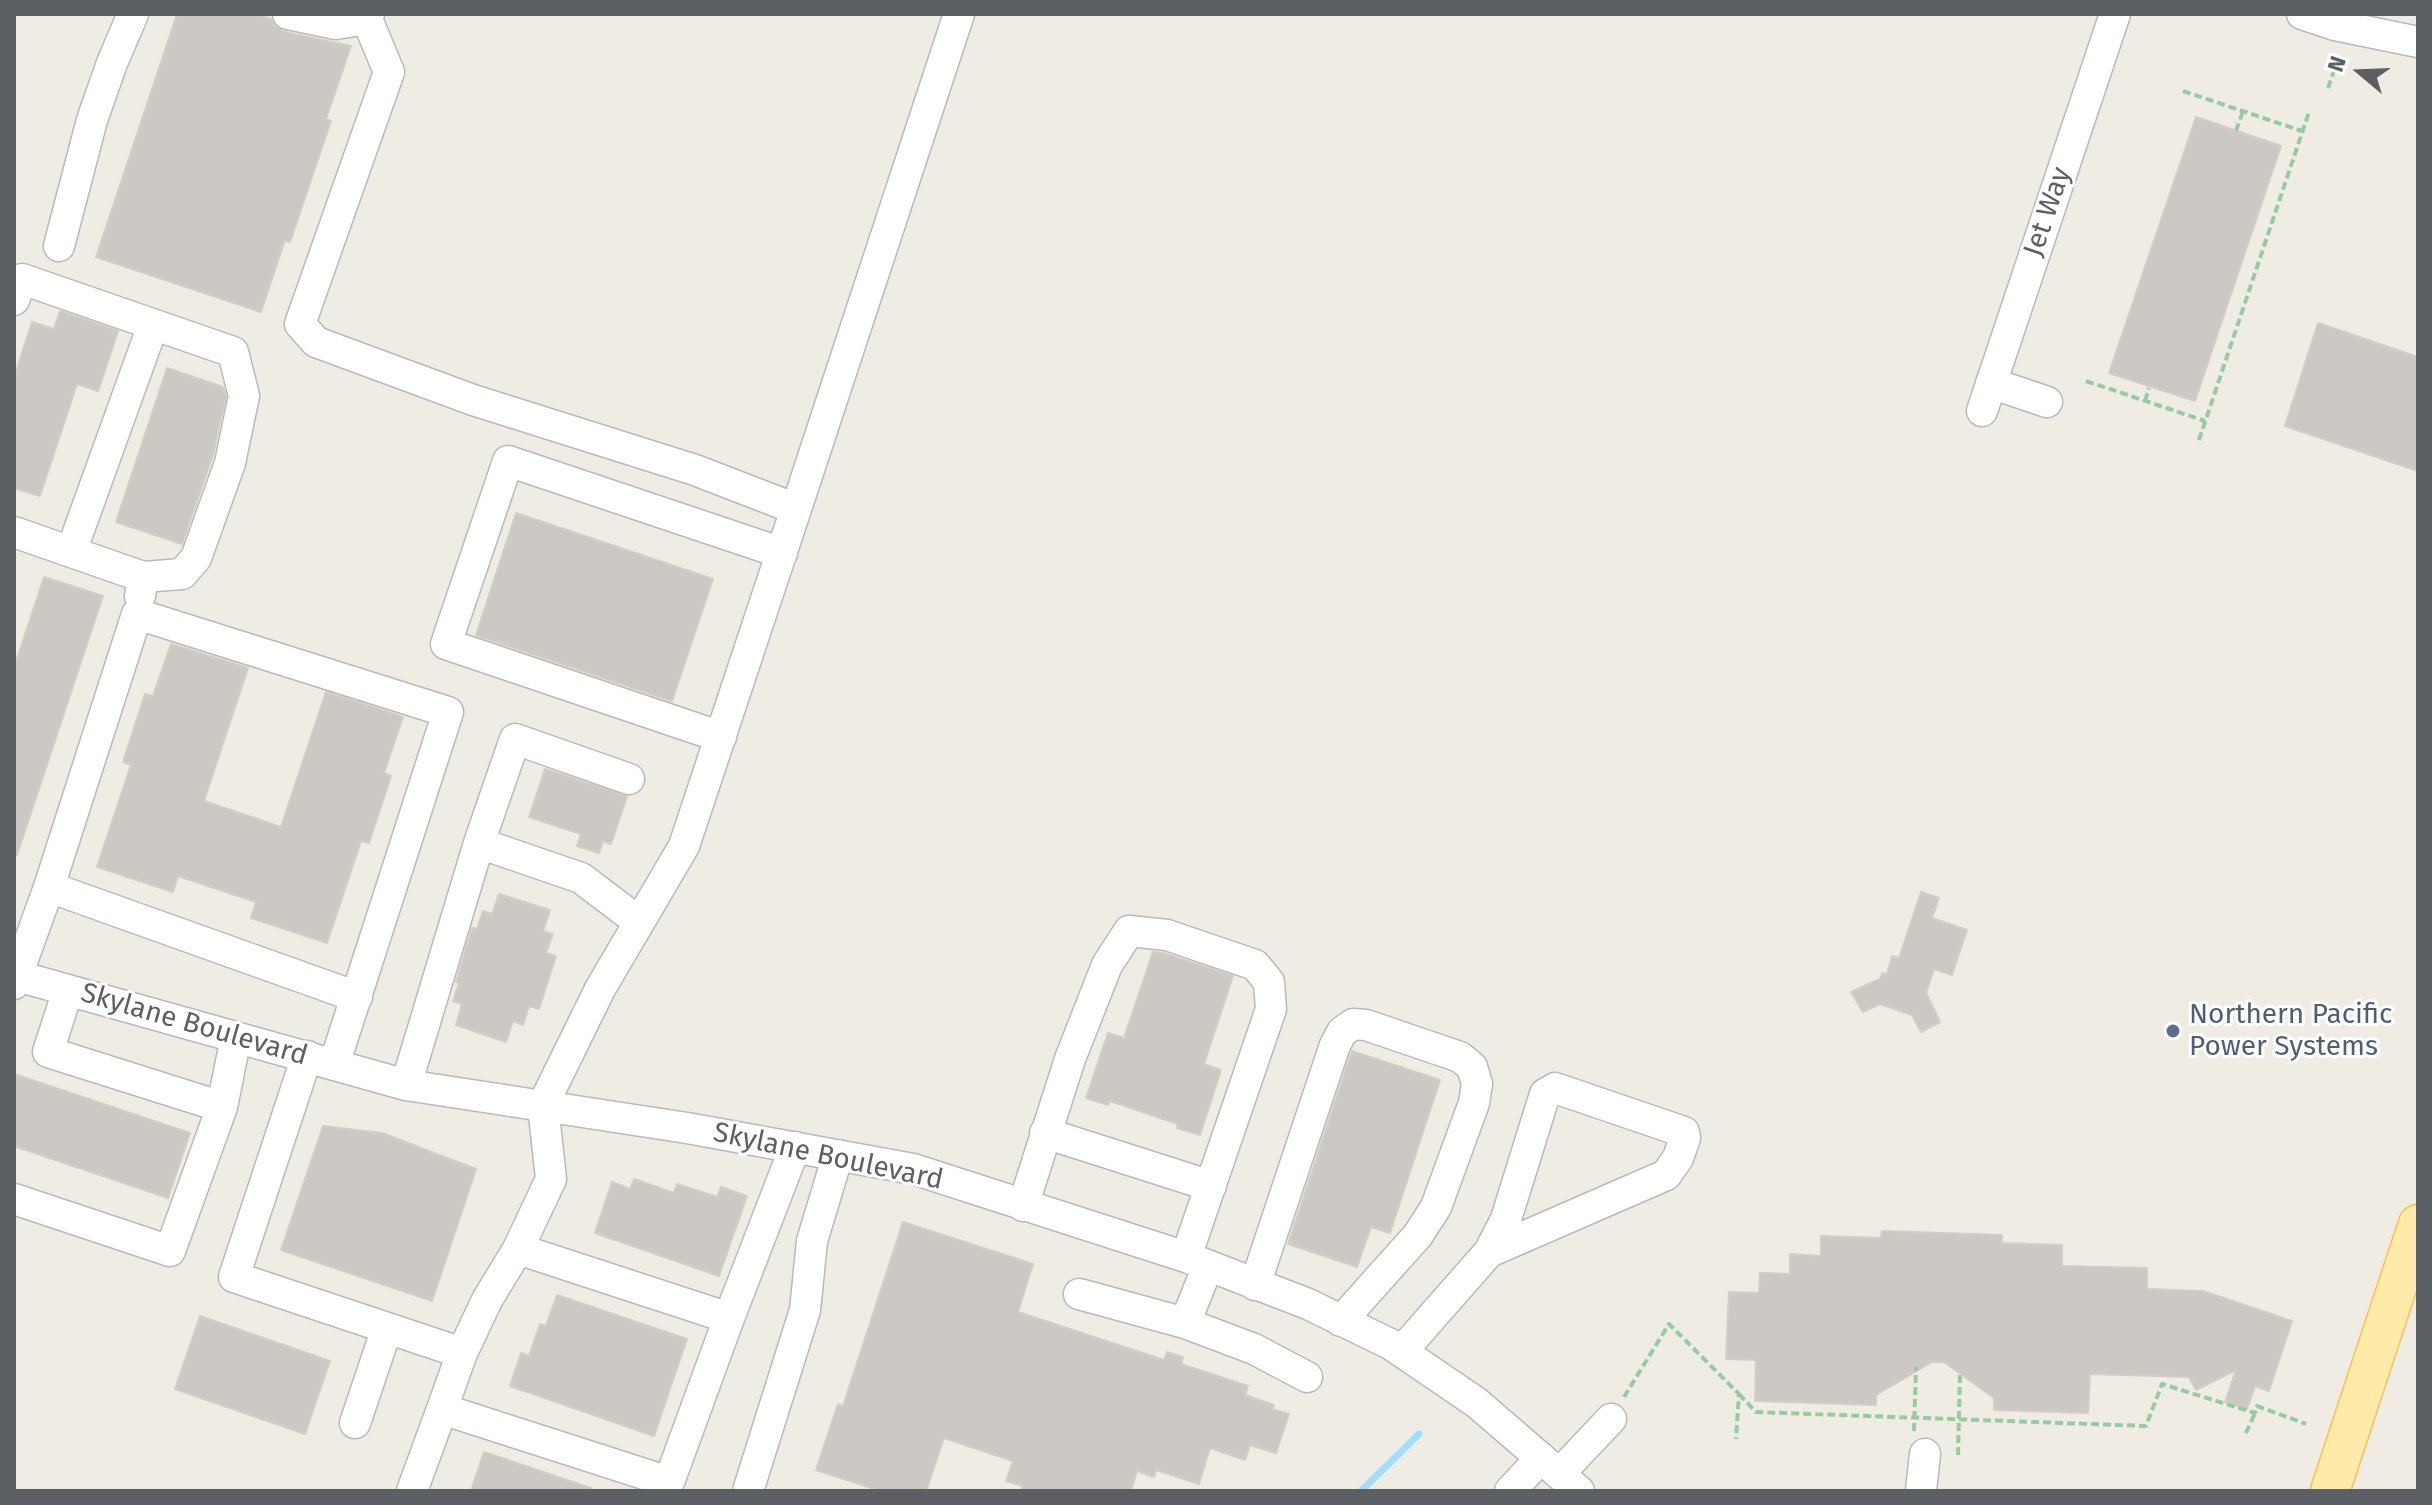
<!DOCTYPE html>
<html>
<head>
<meta charset="utf-8">
<style>
  body { margin:0 }
  #map { position:relative; width:2432px; height:1505px; overflow:hidden; background:#efece4; font-family:"Fira Sans",sans-serif }
  canvas { display:block }
  .frame { position:absolute; inset:0; border:16px solid #5c6065; pointer-events:none }
  .north { position:absolute; left:2320px; top:32px; width:80px; height:80px; -webkit-text-stroke:6px #fff; paint-order:stroke; rotate:289deg; font-size:22px; font-weight:700; line-height:32px; text-align:center; color:#5c6065 }
  .north::after { content:''; display:block; margin:auto; width:28px; height:36px; background:#5c6065; clip-path:polygon(50% 0,100% 100%,50% 72%,0 100%) }
</style>
</head>
<body>
<div id="map">
<canvas width="2432" height="1505"></canvas>
<div class="frame"></div>
<div class="north">N</div>
</div>
<script>
const ctx = document.querySelector('canvas').getContext('2d');
ctx.lineJoin = 'round';
function shape(rows) {
  const path = new Path2D();
  for (const r of rows) {
    path.moveTo(r[0], r[1]);
    for (let i = 2; i < r.length; i += 2) path.lineTo(r[i], r[i + 1]);
  }
  return path;
}
function strokePath(path, color, width, dash) {
  ctx.strokeStyle = color;
  ctx.lineWidth = width;
  ctx.lineCap = dash ? 'butt' : 'round';
  ctx.setLineDash(dash || []);
  ctx.stroke(path);
}
function paint(path, color) {
  ctx.fillStyle = color;
  ctx.fill(path, 'evenodd');
}
function label(font, color, halo, rows, align = 'center') {
  ctx.font = font + ' "Fira Sans",sans-serif';
  ctx.lineWidth = 6;
  ctx.setLineDash([]);
  ctx.textBaseline = 'middle';
  ctx.strokeStyle = halo;
  ctx.fillStyle = color;
  for (const [text, x, y, turn = 0] of rows) {
    ctx.save();
    ctx.translate(x, y);
    ctx.rotate((+turn || 0) * Math.PI / 180);
    ctx.textAlign = isNaN(turn) ? turn : align;
    if (halo) ctx.strokeText(text, 0, 0);
    ctx.fillText(text, 0, 0);
    ctx.restore();
  }
}
strokePath(shape([
  [1361,1491,1419,1434]
]), '#a4ddff', 7);
const building = shape([
  [177,14,256,14,271,19,276,27,284,32,351,46,326,119,331,121,290,242,285,240,261,312,96,257,177,14],
  [2196,117,2281,146,2195,401,2109,373,2196,117],
  [60,311,118,331,98,391,77,384,40,496,14,488,14,378,32,322,54,329,60,311],
  [2318,323,2418,357,2418,471,2285,426,2318,323],
  [167,368,223,387,226,396,213,455,182,544,116,522,167,368],
  [516,513,713,579,672,701,476,635,516,513],
  [44,577,103,596,17,855,14,854,14,668,44,577],
  [171,644,248,668,204,801,281,827,326,692,403,717,384,773,391,776,369,843,361,841,327,943,251,918,256,902,178,876,173,892,97,867,131,765,123,762,145,694,153,696,171,644],
  [545,769,627,796,611,844,603,841,599,853,577,846,581,834,529,817,545,769],
  [1921,892,1939,898,1932,918,1967,930,1952,975,1934,969,1926,993,1940,1022,1921,1032,1912,1015,1880,1004,1863,1012,1851,992,1880,979,1882,973,1887,974,1892,956,1899,958,1921,892],
  [499,894,550,910,543,931,553,934,546,953,556,956,539,1009,529,1006,523,1025,513,1021,506,1042,456,1025,462,1004,453,1001,459,983,456,982,472,928,477,929,483,911,492,914,499,894],
  [1153,952,1163,953,1233,976,1204,1064,1221,1070,1200,1135,1177,1128,1178,1124,1110,1101,1108,1105,1086,1098,1108,1033,1124,1038,1153,952],
  [1352,1051,1440,1080,1390,1233,1371,1227,1357,1267,1288,1244,1352,1051],
  [14,1074,190,1133,168,1198,14,1146,14,1074],
  [323,1126,382,1133,476,1169,432,1301,281,1250,323,1126],
  [634,1179,674,1193,677,1184,717,1197,721,1187,747,1196,719,1276,595,1233,612,1182,630,1189,634,1179],
  [903,1222,1033,1264,1018,1312,1164,1360,1167,1352,1183,1357,1181,1364,1248,1386,1245,1395,1274,1405,1272,1409,1289,1414,1276,1453,1250,1445,1245,1460,1210,1448,1199,1484,1156,1470,1154,1477,1137,1471,1131,1491,1021,1491,1023,1486,1006,1481,1013,1461,944,1438,926,1491,881,1491,816,1470,838,1404,843,1406,903,1222],
  [1882,1231,2002,1235,2002,1243,2062,1245,2062,1266,2147,1268,2147,1289,2203,1291,2292,1321,2269,1391,2255,1386,2247,1409,2225,1402,2236,1370,2196,1390,2189,1377,2090,1374,2088,1413,1994,1410,1994,1398,1944,1362,1932,1362,1876,1395,1876,1405,1755,1401,1756,1360,1726,1359,1729,1292,1759,1293,1760,1273,1790,1274,1790,1254,1821,1256,1821,1236,1881,1238,1882,1231],
  [557,1295,687,1339,654,1436,510,1386,521,1353,529,1356,540,1324,546,1326,557,1295],
  [200,1316,330,1361,305,1434,175,1389,200,1316],
  [484,1452,591,1488,591,1491,471,1491,484,1452]
]);
paint(building, '#ccc8c3');
strokePath(building, '#d4cdc1', 2);
const minor = shape([
  [288,14,336,24,367,19],
  [369,14,367,19,389,72,300,324,316,342,473,400,695,470,796,509,684,846,600,989,543,1105,551,1179,518,1249,729,1318,795,1147],
  [2302,14,2335,25,2418,42],
  [59,246,92,120,112,63,133,14],
  [14,300,22,279,233,352,244,396,230,463,196,558,182,574,143,577],
  [1991,383,2047,402],
  [1982,411,2115,14],
  [796,509,959,14],
  [14,532,143,577,140,596],
  [71,552,153,325],
  [721,737,446,644,508,461,782,553],
  [629,779,515,739,479,843,581,878,639,922],
  [49,887,357,997],
  [14,975,406,1085,687,1128,913,1169,1186,1257,1308,1304,1392,1345,1477,1403,1579,1491],
  [14,984,49,887,137,614,448,712,334,1065],
  [68,990,48,1052,222,1107],
  [307,1056,234,1277,462,1353],
  [406,1085,479,843],
  [1045,1133,1211,1186],
  [14,1199,170,1251,222,1107,236,1037],
  [1023,1206,1070,1059,1107,965,1129,931,1167,935,1255,965,1269,982,1271,1009,1186,1257],
  [518,1249,487,1300,462,1353,442,1409,669,1482,729,1318],
  [1208,1266,1185,1323,1254,1349,1307,1377],
  [1255,1285,1335,1045,1342,1032,1353,1024,1366,1025,1460,1057,1472,1067,1477,1084,1474,1103,1436,1207,1418,1235,1341,1321],
  [1079,1294,1185,1323],
  [1402,1351,1489,1252,1506,1219,1545,1094,1555,1088,1684,1132,1685,1138,1678,1158,1666,1175,1489,1252],
  [355,1423,387,1328],
  [1559,1474,1611,1419],
  [412,1491,442,1409],
  [748,1491,805,1310,812,1241,838,1155],
  [1510,1491,1541,1458],
  [1921,1491,1925,1454]
]);
const major = shape([
  [2330,1491,2418,1224]
]);
strokePath(minor, '#b6babf', 33);
strokePath(major, '#fac052', 41);
strokePath(shape([
  [2328,88,2339,57],
  [2183,91,2302,131],
  [2236,131,2243,111],
  [2086,381,2205,421],
  [2145,401,2149,388],
  [2199,440,2309,112],
  [1739,1394,1756,1412,2146,1426,2162,1384,2255,1413,2257,1406,2306,1424],
  [1624,1397,1669,1324,1739,1394,1736,1439],
  [1914,1431,1916,1367],
  [2246,1433,2255,1413],
  [1958,1455,1960,1373]
]), '#97caa2', 4, [8, 4]);
strokePath(minor, '#fff', 30);
strokePath(major, '#ffeba9', 38);
for (const [x, y, r, color] of [
  [2173,1031,8,"#5c6f8a"]
]) {
  const dot = new Path2D();
  dot.arc(x, y, r, 0, 2 * Math.PI);
  ctx.fillStyle = color;
  ctx.fill(dot);
  strokePath(dot, '#fff', 3);
}
label('28px', '#5c6065', '#fff', [
  ["Jet Way",2048,212,-71],
  ["Skylane Boulevard",194,1025,16],
  ["Skylane Boulevard",828,1157,12]
]);
label('28px', '#4e5e75', '#fff', [
  ["Northern Pacific",2189,1015],
  ["Power Systems",2189,1047]
], 'left');
</script>
</body>
</html>
